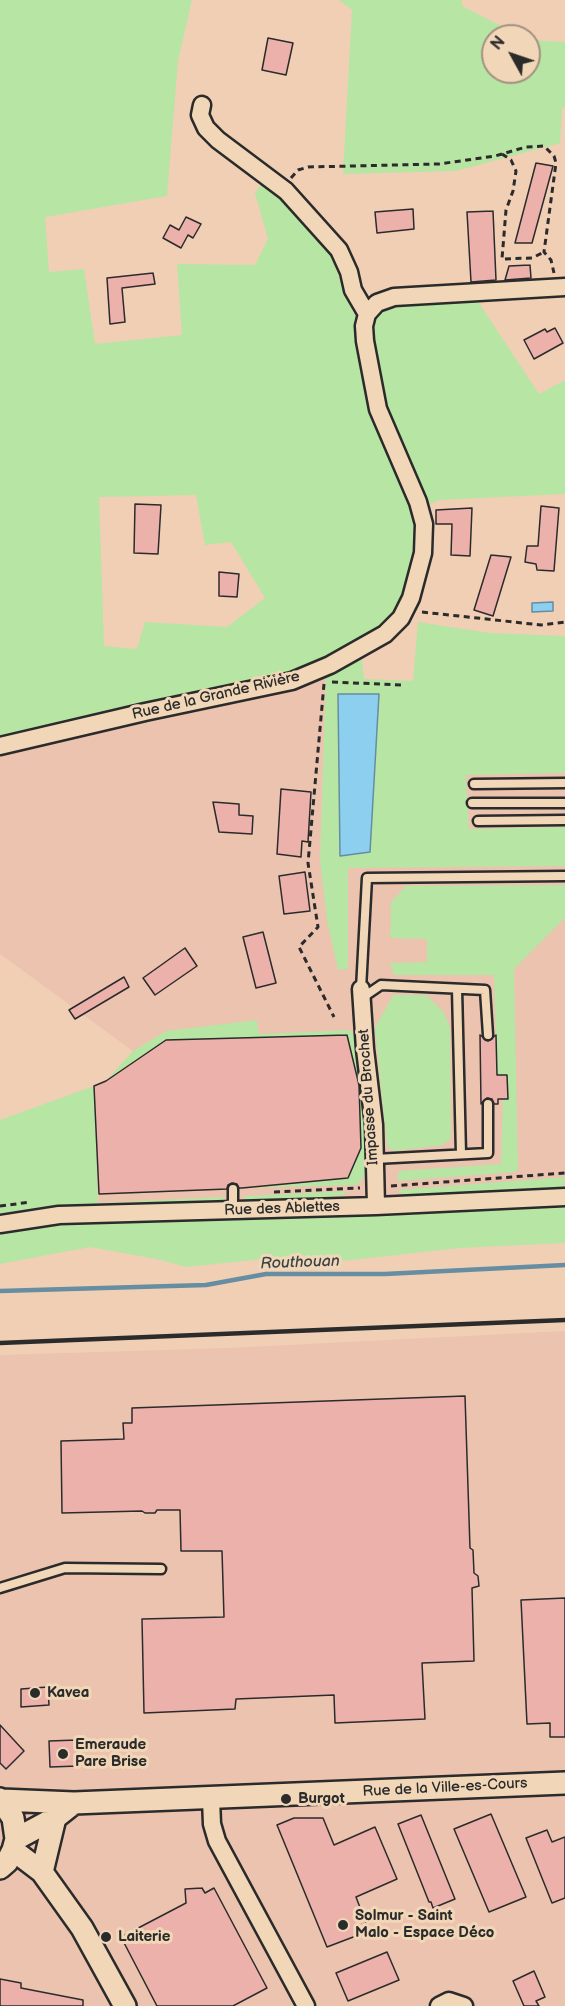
<!DOCTYPE html>
<html>
<head>
<meta charset="utf-8">
<style>
  body { margin:0 }
  #map { position:relative; width:565px; height:2006px; overflow:hidden; background:#f0cfb5; font-family:"Balsamiq Sans",sans-serif }
  canvas { display:block }
  .north { position:absolute; left:481px; top:24px; width:60px; height:60px; box-sizing:border-box; background:#f1d7b8; border:2px solid #a29280; border-radius:50%; rotate:310deg; font-size:16px; font-weight:700; line-height:24px; text-align:center; color:#2b2b2b }
  .north::after { content:''; display:block; margin:auto; width:21px; height:27px; background:#2b2b2b; clip-path:polygon(50% 0,100% 100%,50% 72%,0 100%) }
</style>
</head>
<body>
<div id="map">
<canvas width="565" height="2006"></canvas>
<div class="north">N</div>
</div>
<script>
const ctx = document.querySelector('canvas').getContext('2d');
ctx.lineJoin = 'round';
function paint(path, color) {
  ctx.fillStyle = color;
  ctx.fill(path, 'evenodd');
}
function shape(rows) {
  const path = new Path2D();
  for (const r of rows) {
    path.moveTo(r[0], r[1]);
    for (let i = 2; i < r.length; i += 2) path.lineTo(r[i], r[i + 1]);
  }
  return path;
}
function strokePath(path, color, width, dash) {
  ctx.strokeStyle = color;
  ctx.lineWidth = width;
  ctx.lineCap = dash ? 'butt' : 'round';
  ctx.setLineDash(dash || []);
  ctx.stroke(path);
}
function label(font, color, halo, rows, align = 'center') {
  ctx.font = font + ' "Balsamiq Sans",sans-serif';
  ctx.lineWidth = 6;
  ctx.setLineDash([]);
  ctx.textBaseline = 'middle';
  ctx.strokeStyle = halo;
  ctx.fillStyle = color;
  for (const [text, x, y, turn = 0] of rows) {
    ctx.save();
    ctx.translate(x, y);
    ctx.rotate((+turn || 0) * Math.PI / 180);
    ctx.textAlign = isNaN(turn) ? turn : align;
    if (halo) ctx.strokeText(text, 0, 0);
    ctx.fillText(text, 0, 0);
    ctx.restore();
  }
}
paint(shape([
  [326,674,320,861,408,747,565,735,565,1206,97,1221,99,1194,94,1086,106,1081,133,1051,0,954,0,754,157,720,260,694],
  [565,1331,565,2006,0,2006,0,1355,230,1348]
]), '#ebc3af');
paint(shape([
  [0,0,192,0,178,61,167,196,45,217,49,272,84,269,95,344,182,335,177,264,255,265,268,239,255,193,269,173,325,240,353,313,393,305,477,300,539,394,565,380,565,494,439,500,415,511,416,547,402,601,385,624,360,639,364,679,413,681,418,622,490,633,565,636,565,773,466,775,469,829,565,827,565,866,348,868,348,969,338,970,327,921,320,861,326,674,260,694,157,720,0,754],
  [196,495,205,545,231,542,265,598,227,627,145,622,137,649,104,646,99,497],
  [379,694,340,856,338,695],
  [339,0,462,0,462,6,521,36,493,36,493,72,529,72,529,40,565,42,565,107,562,108,560,143,456,171,343,174,352,10],
  [565,885,565,918,514,969,518,1169,516,1172,397,1181,399,1171,501,1164,503,1099,508,1098,507,1075,497,1075,494,975,394,975,390,963,427,962,427,939,390,938,391,902,406,886],
  [393,995,426,995,444,1012,450,1028,451,1138,443,1145,394,1151,387,1146,375,1028],
  [257,1020,259,1034,349,1030,354,1034,365,1074,370,1166,358,1185,242,1188,325,1181,338,1167,106,1081,133,1051,166,1031],
  [94,1086,98,1203,225,1197,224,1202,98,1207,420,1211,565,1206,565,1243,460,1248,333,1262,302,1255,187,1267,156,1259,90,1247,0,1264,0,1120],
  [565,1177,563,1189,404,1195,397,1190],
  [347,1191,344,1195,301,1200,245,1202,244,1196]
]), '#b7e5a3');
const water = shape([
  [553,602,553,611,532,612,532,603,553,602],
  [338,694,379,694,370,852,340,856,338,694]
]);
paint(water, '#8dcfef');
strokePath(water, '#668da1', 1.5);
strokePath(shape([
  [0,1291,206,1285,266,1274,385,1274,565,1265]
]), '#668da1', 4.5);
const building = shape([
  [268,38,293,43,286,75,262,70,268,38],
  [536,163,553,166,532,243,515,243,536,163],
  [413,209,414,229,377,233,375,212,413,209],
  [493,211,496,280,471,282,467,212,493,211],
  [186,217,201,224,193,238,188,235,181,248,163,238,170,225,179,230,186,217],
  [530,265,531,278,505,280,509,266,530,265],
  [153,273,155,284,122,288,125,322,110,324,107,278,153,273],
  [555,328,563,343,534,359,524,340,545,329,547,332,555,328],
  [135,504,161,505,158,554,134,553,135,504],
  [541,506,559,508,554,571,537,570,536,564,525,562,527,546,538,546,541,506],
  [472,508,470,556,451,555,452,524,436,524,436,510,472,508],
  [491,555,511,557,493,616,474,610,491,555],
  [219,572,239,574,237,597,219,596,219,572],
  [281,789,311,792,308,842,302,841,301,857,277,854,281,789],
  [213,802,239,804,239,815,253,816,252,834,219,832,213,802],
  [305,872,310,911,284,914,279,876,305,872],
  [263,932,276,983,256,988,243,937,263,932],
  [185,948,197,966,155,995,143,978,185,948],
  [124,977,129,987,75,1019,69,1010,124,977],
  [347,1035,359,1085,361,1148,348,1178,242,1188,239,1188,237,1184,232,1183,228,1185,227,1189,99,1194,94,1086,106,1081,166,1040,347,1035],
  [480,1035,488,1041,496,1035,497,1075,507,1075,508,1099,498,1099,498,1104,494,1104,492,1099,487,1098,481,1104,480,1035],
  [465,1396,470,1548,473,1550,474,1573,478,1576,479,1586,472,1588,474,1661,422,1663,425,1719,335,1723,334,1695,236,1699,235,1709,144,1713,142,1619,224,1617,222,1551,181,1551,180,1510,157,1510,155,1513,145,1513,142,1511,62,1513,61,1441,124,1439,123,1423,132,1423,132,1408,465,1396],
  [565,1598,565,1737,550,1737,550,1723,527,1724,521,1600,565,1598],
  [48,1687,49,1705,21,1707,21,1689,48,1687],
  [0,1725,24,1751,6,1769,0,1763,0,1725],
  [77,1740,78,1766,50,1767,49,1741,77,1740],
  [491,1814,526,1897,489,1912,454,1829,491,1814],
  [421,1815,455,1899,433,1908,431,1902,429,1902,398,1824,421,1815],
  [294,1818,323,1818,334,1845,375,1827,397,1879,356,1897,369,1931,327,1947,277,1825,294,1818],
  [547,1830,552,1842,565,1837,565,1898,552,1903,526,1838,547,1830],
  [202,1888,205,1893,214,1888,267,1988,233,2006,157,2006,121,1937,186,1903,185,1889,202,1888],
  [387,1952,399,1980,348,2001,336,1973,387,1952],
  [534,1971,545,1997,536,2001,539,2006,524,2006,513,1981,534,1971],
  [0,1979,21,1983,21,1988,83,2000,83,2006,0,2006,0,1979]
]);
paint(building, '#ecb1aa');
strokePath(building, '#2b2b2b', 1.5);
const service = shape([
  [474,784,565,783],
  [472,803,565,803],
  [478,821,565,820],
  [361,989,367,878,565,876],
  [457,989,461,1154],
  [362,998,381,985,485,990,488,1035],
  [375,1159,488,1153,488,1104],
  [233,1189,233,1211],
  [0,1588,65,1568,161,1569]
]);
const minor = shape([
  [202,105,200,115,206,128,218,140,286,191,339,250,349,272,353,290,367,314],
  [0,746,145,712,292,681,330,665,385,634,401,618,411,598,423,553,424,524,418,502,378,409,365,341,364,326,367,314,377,303,394,297,565,287],
  [361,989,365,1049,374,1125,376,1206],
  [0,1224,59,1215,376,1206,565,1197],
  [211,1799,212,1824,217,1841,306,2006],
  [439,2006,449,2001,464,2006]
]);
const tertiary = shape([
  [0,1799,13,1818,16,1839,13,1850,7,1862,0,1868],
  [1,1800,74,1803,565,1783],
  [16,1839,55,1818,74,1803],
  [13,1850,42,1872,82,1928,125,2006],
  [42,1872,55,1818]
]);
strokePath(service, '#2b2b2b', 13);
strokePath(minor, '#2b2b2b', 21);
strokePath(tertiary, '#2b2b2b', 26);
strokePath(shape([
  [502,154,511,160,516,171,513,191,506,210,502,259,532,258,544,252],
  [291,178,298,170,308,167,439,164,495,156,526,147,544,146,554,156,556,163,544,252,551,260,554,273],
  [422,612,541,625,565,622],
  [332,682,402,685],
  [324,684,308,863,318,927,299,947,334,1017],
  [391,1186,565,1173],
  [274,1192,360,1188],
  [0,1206,31,1202]
]), '#2b2b2b', 3, [6, 4.5]);
strokePath(service, '#f1d7b8', 8);
strokePath(minor, '#f1d7b8', 16);
strokePath(tertiary, '#f1d7b8', 21);
strokePath(shape([
  [0,1343,565,1320]
]), '#2b2b2b', 4.5);
for (const [x, y, r, color] of [
  [35,1693,6,"#2b2b2b"],
  [63,1754,6,"#2b2b2b"],
  [286,1799,6,"#2b2b2b"],
  [343,1925,6,"#2b2b2b"],
  [106,1937,6,"#2b2b2b"]
]) {
  const dot = new Path2D();
  dot.arc(x, y, r, 0, 2 * Math.PI);
  ctx.fillStyle = color;
  ctx.fill(dot);
  strokePath(dot, '#f1d7b8', 2);
}
label('15px', '#2b2b2b', '#f1d7b8', [
  ["Rue de la Grande Rivière",216,696,-13],
  ["Impasse du Brochet",369,1097,-94],
  ["Rue des Ablettes",282,1209,-2],
  ["Rue de la Ville-es-Cours",445,1788,-3]
]);
label('bold 15px', '#2b2b2b', '#f1d7b8', [
  ["Kavea",47,1693],
  ["Emeraude",75,1745],
  ["Pare Brise",75,1762],
  ["Burgot",298,1799],
  ["Solmur - Saint",355,1916],
  ["Malo - Espace Déco",355,1933],
  ["Laiterie",118,1937]
], 'left');
label('italic 16px', '#3a4448', '#f1d7b8', [
  ["Routhouan",300,1263,-2]
]);
</script>
</body>
</html>
